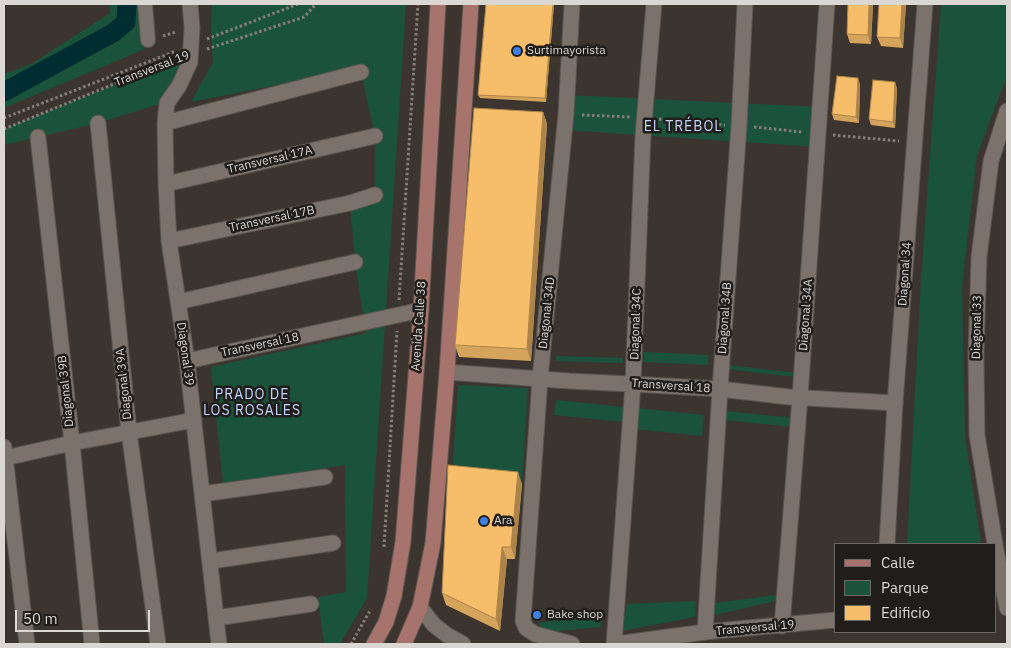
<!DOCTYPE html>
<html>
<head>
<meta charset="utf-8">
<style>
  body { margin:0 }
  #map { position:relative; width:1011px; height:648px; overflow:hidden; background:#3c352f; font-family:"IBM Plex Sans",sans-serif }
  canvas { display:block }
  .frame { position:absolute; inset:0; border:5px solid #dbd7d3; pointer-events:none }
  .legend { position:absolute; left:834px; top:543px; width:162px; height:90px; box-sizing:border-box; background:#201d1a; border:1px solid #6b6764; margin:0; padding:6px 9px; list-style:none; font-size:15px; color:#dbd7d3 }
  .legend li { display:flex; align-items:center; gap:10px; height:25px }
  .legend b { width:25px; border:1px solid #6b6764 }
  .scale { position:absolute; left:15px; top:610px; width:135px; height:22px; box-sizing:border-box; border:2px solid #dbd7d3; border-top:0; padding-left:6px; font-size:15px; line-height:18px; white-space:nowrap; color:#dbd7d3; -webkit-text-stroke:4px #201d1a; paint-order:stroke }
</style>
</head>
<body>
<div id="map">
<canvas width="1011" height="648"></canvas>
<div class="frame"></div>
<ul class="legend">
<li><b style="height:6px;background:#a6746c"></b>Calle</li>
<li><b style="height:14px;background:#1b523b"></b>Parque</li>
<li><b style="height:14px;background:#f6bd6b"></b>Edificio</li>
</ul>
<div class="scale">50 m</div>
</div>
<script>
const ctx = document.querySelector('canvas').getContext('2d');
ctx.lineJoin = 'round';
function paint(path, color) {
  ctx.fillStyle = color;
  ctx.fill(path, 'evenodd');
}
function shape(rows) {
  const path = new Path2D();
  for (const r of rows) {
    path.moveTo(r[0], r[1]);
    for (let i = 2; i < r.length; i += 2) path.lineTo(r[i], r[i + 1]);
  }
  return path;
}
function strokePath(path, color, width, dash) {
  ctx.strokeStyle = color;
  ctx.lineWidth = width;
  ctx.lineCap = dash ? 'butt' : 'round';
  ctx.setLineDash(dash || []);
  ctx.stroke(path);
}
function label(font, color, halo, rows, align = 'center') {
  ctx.font = font + ' "IBM Plex Sans",sans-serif';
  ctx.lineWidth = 5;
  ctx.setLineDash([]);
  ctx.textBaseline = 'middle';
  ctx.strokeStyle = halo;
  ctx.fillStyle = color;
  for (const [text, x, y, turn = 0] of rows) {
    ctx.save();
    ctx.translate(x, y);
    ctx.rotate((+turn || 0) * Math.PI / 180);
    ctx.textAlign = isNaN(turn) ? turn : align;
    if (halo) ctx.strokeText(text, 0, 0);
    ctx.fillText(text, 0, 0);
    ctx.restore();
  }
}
paint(shape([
  [109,4,140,4,145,49,4,108,4,74,33,63,110,13],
  [212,4,406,4,367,598,340,644,324,644,318,597,346,592,345,465,223,484,211,367,366,333,355,262,350,203,375,195,375,136,361,72,348,71,191,102,213,62,211,33],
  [941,4,1007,4,1007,76,977,155,962,286,965,437,981,544,907,544,921,280],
  [193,54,163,103,98,123,4,145,4,129],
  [567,95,819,107,817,147,565,130],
  [644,352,708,355,708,365,644,362],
  [556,356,623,358,623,363,556,361],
  [728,365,797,373,796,377,727,369],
  [458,385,528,388,522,484,452,477],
  [556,400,625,407,624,422,554,415],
  [637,408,704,415,702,436,635,429],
  [726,411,793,418,792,427,725,420],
  [776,595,775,601,715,615,715,603],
  [696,601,695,617,622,631,627,604],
  [603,613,601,627,546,632,538,623]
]), '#1b523b');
strokePath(shape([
  [4,92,113,33,126,22,127,4]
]), '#002d31', 19);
const pedestrian = shape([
  [145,4,148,40]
]);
const minor = shape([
  [190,4,192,28,190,62,179,86,167,103,165,123,166,184,169,241,187,361,219,644],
  [98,123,129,432,158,644],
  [165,123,361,72],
  [38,137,72,443,92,644],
  [166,184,375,136],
  [169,241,350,203,375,195],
  [178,302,355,262],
  [187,361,421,310],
  [447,372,569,381,650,385,720,389,789,397,895,403],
  [4,447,27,644],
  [5,458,72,443,194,420],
  [202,494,325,477],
  [211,561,333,543],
  [216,618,311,604],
  [782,626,800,397,827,4],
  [705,632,720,389,739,126,745,4],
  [572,644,535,634,526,628,523,621,540,379,566,114,572,4],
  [614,644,633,384,643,135,654,4]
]);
const secondary = shape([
  [887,544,895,403,925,4],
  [995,544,977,435,976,355,979,257,991,161,1007,111],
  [995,545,1007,608],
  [420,607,434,625,447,635,463,644],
  [616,644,705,632,835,620]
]);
const primary = shape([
  [374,644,386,622,394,596,403,542,421,310,438,4],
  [404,644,420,607,433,543,447,372,471,4]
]);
strokePath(pedestrian, '#5a544f', 16);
strokePath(minor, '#5a544f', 17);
strokePath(secondary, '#5a544f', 17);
strokePath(primary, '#5a544f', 17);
strokePath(shape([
  [163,36,176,32],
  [207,39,298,4],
  [207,49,304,17,316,4],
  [582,115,630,117],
  [4,118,176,51],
  [659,119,725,125],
  [754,127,802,132],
  [4,129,175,59],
  [833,135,899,141],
  [399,300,418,4],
  [384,547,397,331],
  [351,644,371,609]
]), '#847f7a', 3, [2.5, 2.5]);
strokePath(pedestrian, '#7a726b', 14);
strokePath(minor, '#7a726b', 15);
strokePath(secondary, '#7a726b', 15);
strokePath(primary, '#a6746c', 15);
paint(shape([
  [486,4,554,4,546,102,480,98,478,95],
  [848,4,873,4,871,44,850,43,847,34],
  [906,4,903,48,881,46,877,37],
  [895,82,897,89,895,128,871,125,869,119],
  [860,84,859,123,834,120,832,114],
  [543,112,547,124,531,361,459,357,455,345],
  [522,484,515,559,507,559,500,631,446,605,442,593]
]), '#d4a35c');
paint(shape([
  [553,4,554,4,546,102,545,98],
  [869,4,873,4,871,44,868,35],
  [902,4,906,4,903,48,900,38],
  [858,78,860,84,859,123,856,117],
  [895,82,897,89,895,128,893,122],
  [543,112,547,124,531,361,527,349],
  [518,472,522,484,515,559,511,547],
  [502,547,507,559,500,631,496,619]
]), '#ac844b');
const building = shape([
  [486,4,553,4,545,98,478,95,486,4],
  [848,4,869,4,868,35,847,34,848,4],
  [879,4,902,4,900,38,877,37,879,4],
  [837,76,858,78,856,117,832,114,837,76],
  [873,80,895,82,893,122,869,119,873,80],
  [474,108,543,112,527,349,455,345,474,108],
  [448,465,518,472,511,547,502,547,496,619,442,593,448,465]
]);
paint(building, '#f6bd6b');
strokePath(building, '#ac844b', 1);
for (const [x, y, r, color] of [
  [517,51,5,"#3f7fe0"],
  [484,521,5,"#3f7fe0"],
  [537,615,5,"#3f7fe0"]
]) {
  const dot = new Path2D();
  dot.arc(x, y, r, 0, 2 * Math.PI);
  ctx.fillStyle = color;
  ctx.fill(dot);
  strokePath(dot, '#201d1a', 2);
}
label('12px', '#dbd7d3', '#201d1a', [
  ["Surtimayorista",527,51],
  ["Ara",494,521],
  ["Bake shop",547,615]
], 'left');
label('12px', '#dbd7d3', '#201d1a', [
  ["Transversal 19",152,69,-21],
  ["Transversal 17A",270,160,-13],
  ["Transversal 17B",272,219,-12],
  ["Diagonal 34",905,274,-86],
  ["Diagonal 34D",547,313,-84],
  ["Diagonal 34A",806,315,-86],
  ["Diagonal 34B",725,318,-86],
  ["Diagonal 34C",636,324,-88],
  ["Avenida Calle 38",419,326,-86],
  ["Diagonal 33",977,327,-89],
  ["Transversal 18",260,345,-12],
  ["Diagonal 39",185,354,82],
  ["Diagonal 39A",124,384,-96],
  ["Transversal 18",671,386,4],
  ["Diagonal 39B",66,391,-96],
  ["Transversal 19",755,628,-5]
]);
ctx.letterSpacing = '1px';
label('14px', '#c2d6fe', '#201d1a', [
  ["EL TRÉBOL",683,127],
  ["PRADO DE",252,395],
  ["LOS ROSALES",252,411]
]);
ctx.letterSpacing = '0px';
</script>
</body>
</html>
